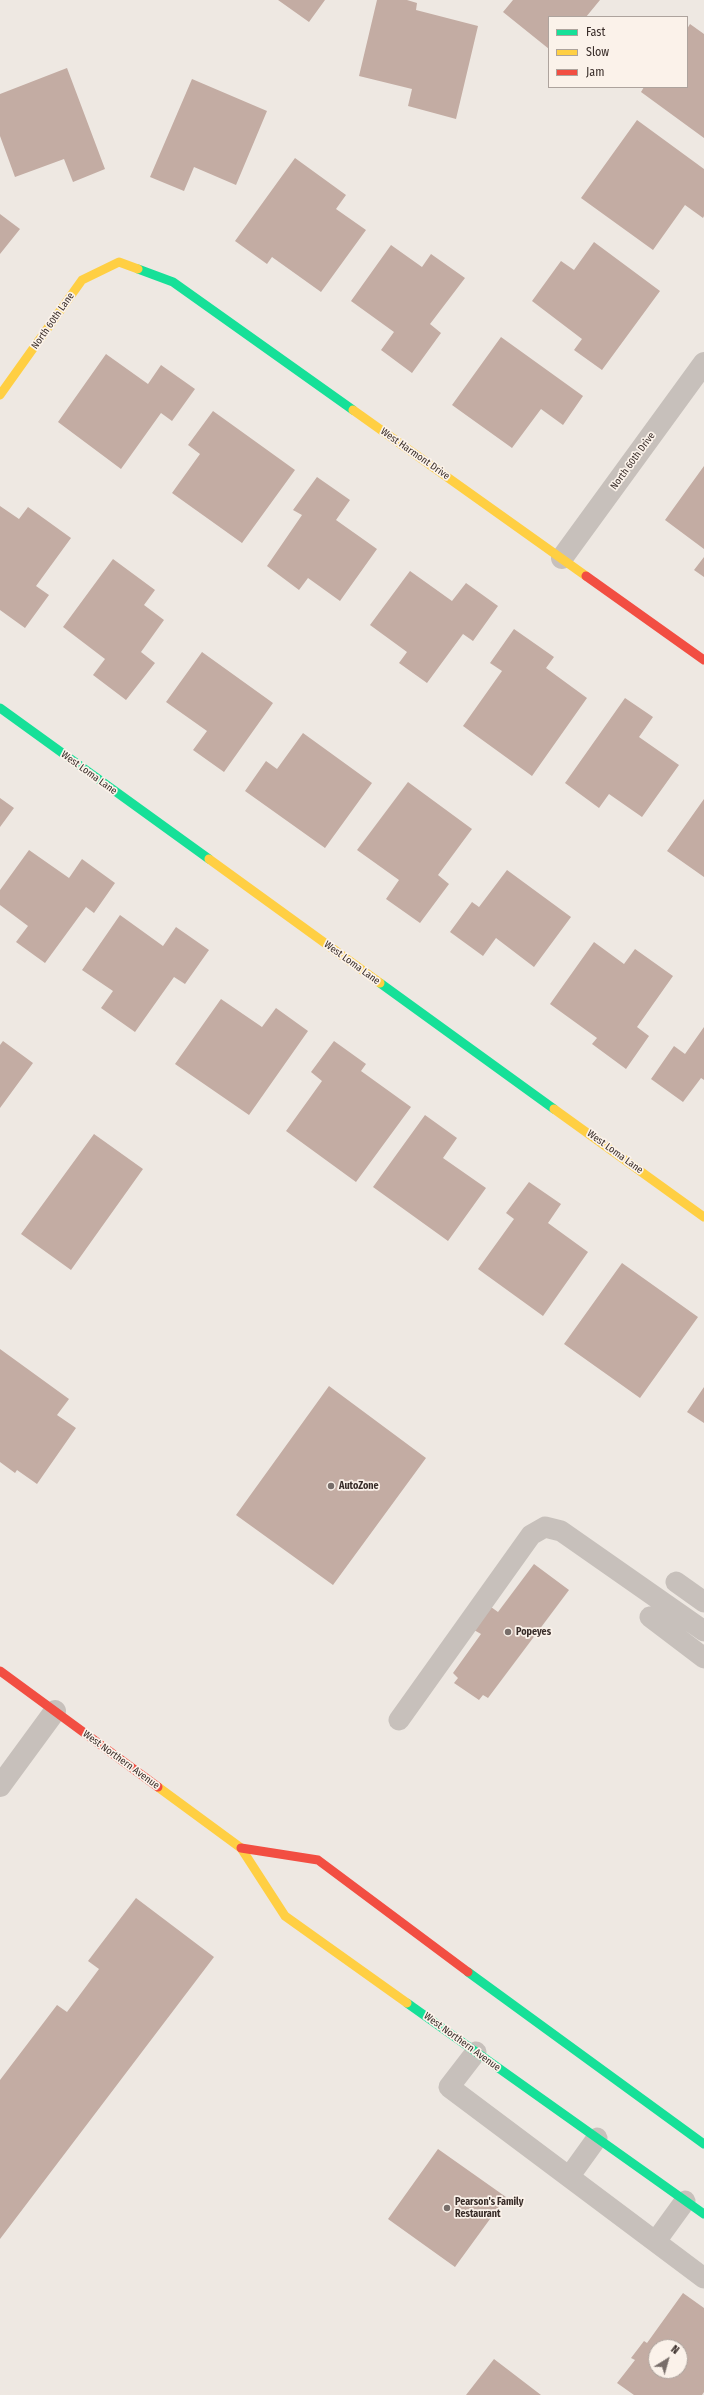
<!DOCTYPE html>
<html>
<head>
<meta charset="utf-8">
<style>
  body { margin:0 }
  #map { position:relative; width:704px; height:2395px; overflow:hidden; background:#eee8e2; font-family:"Fira Sans Condensed",sans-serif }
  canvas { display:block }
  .legend { position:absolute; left:548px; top:16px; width:140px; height:72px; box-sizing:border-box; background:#fbf2ea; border:1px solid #ada39d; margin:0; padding:5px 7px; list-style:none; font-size:12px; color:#392d29 }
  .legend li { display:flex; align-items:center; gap:8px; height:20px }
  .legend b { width:20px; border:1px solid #ada39d }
  .north { position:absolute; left:648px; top:2339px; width:40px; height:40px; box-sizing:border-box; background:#fbf2ea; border:1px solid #ada39d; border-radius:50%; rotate:37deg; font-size:11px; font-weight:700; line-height:16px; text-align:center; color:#392d29 }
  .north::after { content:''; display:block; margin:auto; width:14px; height:18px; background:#786e6a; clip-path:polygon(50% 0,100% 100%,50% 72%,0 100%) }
</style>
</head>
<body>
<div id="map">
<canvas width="704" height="2395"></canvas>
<ul class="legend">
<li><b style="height:5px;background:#16e098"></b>Fast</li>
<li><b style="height:5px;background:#ffcf43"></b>Slow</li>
<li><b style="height:5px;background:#f24e42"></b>Jam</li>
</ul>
<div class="north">N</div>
</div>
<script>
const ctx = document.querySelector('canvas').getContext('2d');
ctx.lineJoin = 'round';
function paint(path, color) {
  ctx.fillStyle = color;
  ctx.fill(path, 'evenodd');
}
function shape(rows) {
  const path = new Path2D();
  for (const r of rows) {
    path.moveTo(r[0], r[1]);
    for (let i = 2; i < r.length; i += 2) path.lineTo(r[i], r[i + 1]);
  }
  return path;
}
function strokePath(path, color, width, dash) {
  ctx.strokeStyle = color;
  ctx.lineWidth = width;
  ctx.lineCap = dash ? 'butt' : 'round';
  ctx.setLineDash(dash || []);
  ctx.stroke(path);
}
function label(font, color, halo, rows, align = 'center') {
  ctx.font = font + ' "Fira Sans Condensed",sans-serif';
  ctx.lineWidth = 3.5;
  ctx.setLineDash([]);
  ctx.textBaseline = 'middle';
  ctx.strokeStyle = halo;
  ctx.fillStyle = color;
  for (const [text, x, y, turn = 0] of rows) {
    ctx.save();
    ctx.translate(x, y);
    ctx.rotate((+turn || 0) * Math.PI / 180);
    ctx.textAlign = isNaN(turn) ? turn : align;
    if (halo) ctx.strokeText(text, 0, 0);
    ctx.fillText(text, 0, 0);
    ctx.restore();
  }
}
paint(shape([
  [278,0,325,0,309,22],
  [377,0,407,0,417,3,416,10,478,26,456,119,408,106,412,89,359,76],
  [513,0,600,0,586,17,549,17,549,49,503,12],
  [690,24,704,34,704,138,641,92,644,87,687,87,687,29],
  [67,68,105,169,73,182,64,159,15,177,0,136,0,94],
  [192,79,267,111,236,185,194,167,184,191,150,177],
  [637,120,704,169,704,216,703,218,685,205,653,250,581,198],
  [295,158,346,195,336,209,366,230,321,292,272,257,267,264,235,241],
  [0,214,20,229,0,254],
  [594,242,660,291,602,370,574,350,582,339,532,301,561,261,574,270],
  [391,245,422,267,431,254,465,278,430,324,441,333,412,373,381,350,394,332,351,301],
  [501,337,583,396,563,425,541,409,512,448,452,405],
  [106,354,148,384,161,365,195,389,172,421,161,413,121,469,58,422],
  [213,411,295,470,242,543,172,493,200,454,188,445],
  [704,466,704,549,665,520],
  [317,477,350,500,336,520,377,549,340,601,308,578,299,590,267,566,302,515,293,510],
  [0,506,19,519,28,507,71,538,36,586,49,595,25,628,0,610],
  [704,557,704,577,694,570],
  [113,559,155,590,144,605,164,620,141,652,155,663,126,700,93,675,105,659,63,627],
  [410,571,452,601,466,583,498,606,473,641,463,634,427,683,399,663,407,652,370,625],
  [514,629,554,657,546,668,587,698,532,776,463,726,502,671,490,663],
  [202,652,273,703,224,772,193,750,207,731,166,702],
  [625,698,653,717,639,737,679,765,642,817,609,794,599,808,565,783],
  [303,733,372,783,325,848,245,791,266,761,277,769],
  [408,782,472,829,438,875,449,884,420,923,386,899,399,880,357,850],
  [0,798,14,808,0,827],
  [704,799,704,877,667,851],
  [29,850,69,878,82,859,115,883,94,913,86,907,45,963,16,942,28,926,0,905,0,890],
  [507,870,571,917,534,967,496,938,483,956,450,932,472,902,479,907],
  [120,915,163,946,176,927,209,950,185,984,174,977,135,1032,101,1008,113,991,82,970],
  [594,942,624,964,635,949,673,976,637,1027,649,1036,626,1069,592,1044,597,1038,550,1004],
  [221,999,262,1027,276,1008,308,1031,249,1115,175,1064],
  [704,1027,704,1080,701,1078,683,1102,651,1079,674,1046,685,1054],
  [3,1041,33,1063,0,1108,0,1045],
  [334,1041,366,1064,361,1071,411,1107,356,1182,286,1131,322,1081,311,1072],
  [425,1115,457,1138,443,1158,486,1188,448,1241,373,1187],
  [94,1134,143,1169,71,1270,21,1234],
  [529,1182,561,1204,548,1223,588,1252,543,1316,478,1269,514,1219,506,1213],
  [622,1263,698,1317,640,1398,564,1344],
  [0,1349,69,1399,57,1415,76,1428,37,1484,17,1470,15,1473,0,1462],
  [329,1386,426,1458,333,1585,236,1515],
  [704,1387,704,1423,687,1412],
  [534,1564,569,1590,488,1698,483,1695,479,1700,454,1683,458,1678,453,1673,481,1634,474,1630,491,1607,498,1612],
  [136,1898,214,1957,0,2239,0,2080,57,2005,67,2012,99,1969,88,1961],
  [438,2149,506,2197,455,2267,388,2219],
  [683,2293,704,2308,704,2392,702,2395,634,2395,617,2383,635,2360,631,2358,644,2341,647,2343],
  [656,2347,680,2347,680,2371,656,2371],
  [494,2359,541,2395,466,2395]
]), '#c3aca3');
strokePath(shape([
  [676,1582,704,1602],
  [650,1617,704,1658],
  [399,1720,531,1535,545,1527,561,1531,704,1631],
  [476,2052,449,2087,704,2278],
  [569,2177,597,2138],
  [656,2241,685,2201]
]), '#c7c0bb', 21);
strokePath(shape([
  [562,558,704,363],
  [0,1786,55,1711]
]), '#c7c0bb', 22);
strokePath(shape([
  [138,269,173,282,353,410],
  [0,708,209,859],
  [380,983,554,1109],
  [468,1972,704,2144],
  [407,2003,704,2214]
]), '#16e098', 9);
strokePath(shape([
  [0,395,82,280,119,262,138,269],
  [353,410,586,576],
  [209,859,380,983],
  [554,1109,704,1217],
  [158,1787,241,1848,285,1916,407,2003]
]), '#ffcf43', 9);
strokePath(shape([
  [586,576,704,660],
  [0,1671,158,1787],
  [241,1848,318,1860,468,1972]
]), '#f24e42', 9);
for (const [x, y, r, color] of [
  [331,1486,4,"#786e6a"],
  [508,1632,4,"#786e6a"],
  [447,2208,4,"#786e6a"]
]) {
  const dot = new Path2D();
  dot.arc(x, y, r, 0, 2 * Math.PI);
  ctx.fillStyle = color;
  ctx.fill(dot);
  strokePath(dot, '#fbf2ea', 1.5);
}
label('10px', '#392d29', '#fbf2ea', [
  ["North 60th Lane",53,321,-55],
  ["West Harmont Drive",415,454,35],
  ["North 60th Drive",633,461,-54],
  ["West Loma Lane",89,773,36],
  ["West Loma Lane",352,963,36],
  ["West Loma Lane",615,1152,36],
  ["West Northern Avenue",121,1760,36],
  ["West Northern Avenue",462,2042,36]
]);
label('bold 10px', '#392d29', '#fbf2ea', [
  ["AutoZone",339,1486],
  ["Popeyes",516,1632],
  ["Pearson's Family",455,2202],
  ["Restaurant",455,2214]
], 'left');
</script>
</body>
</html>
